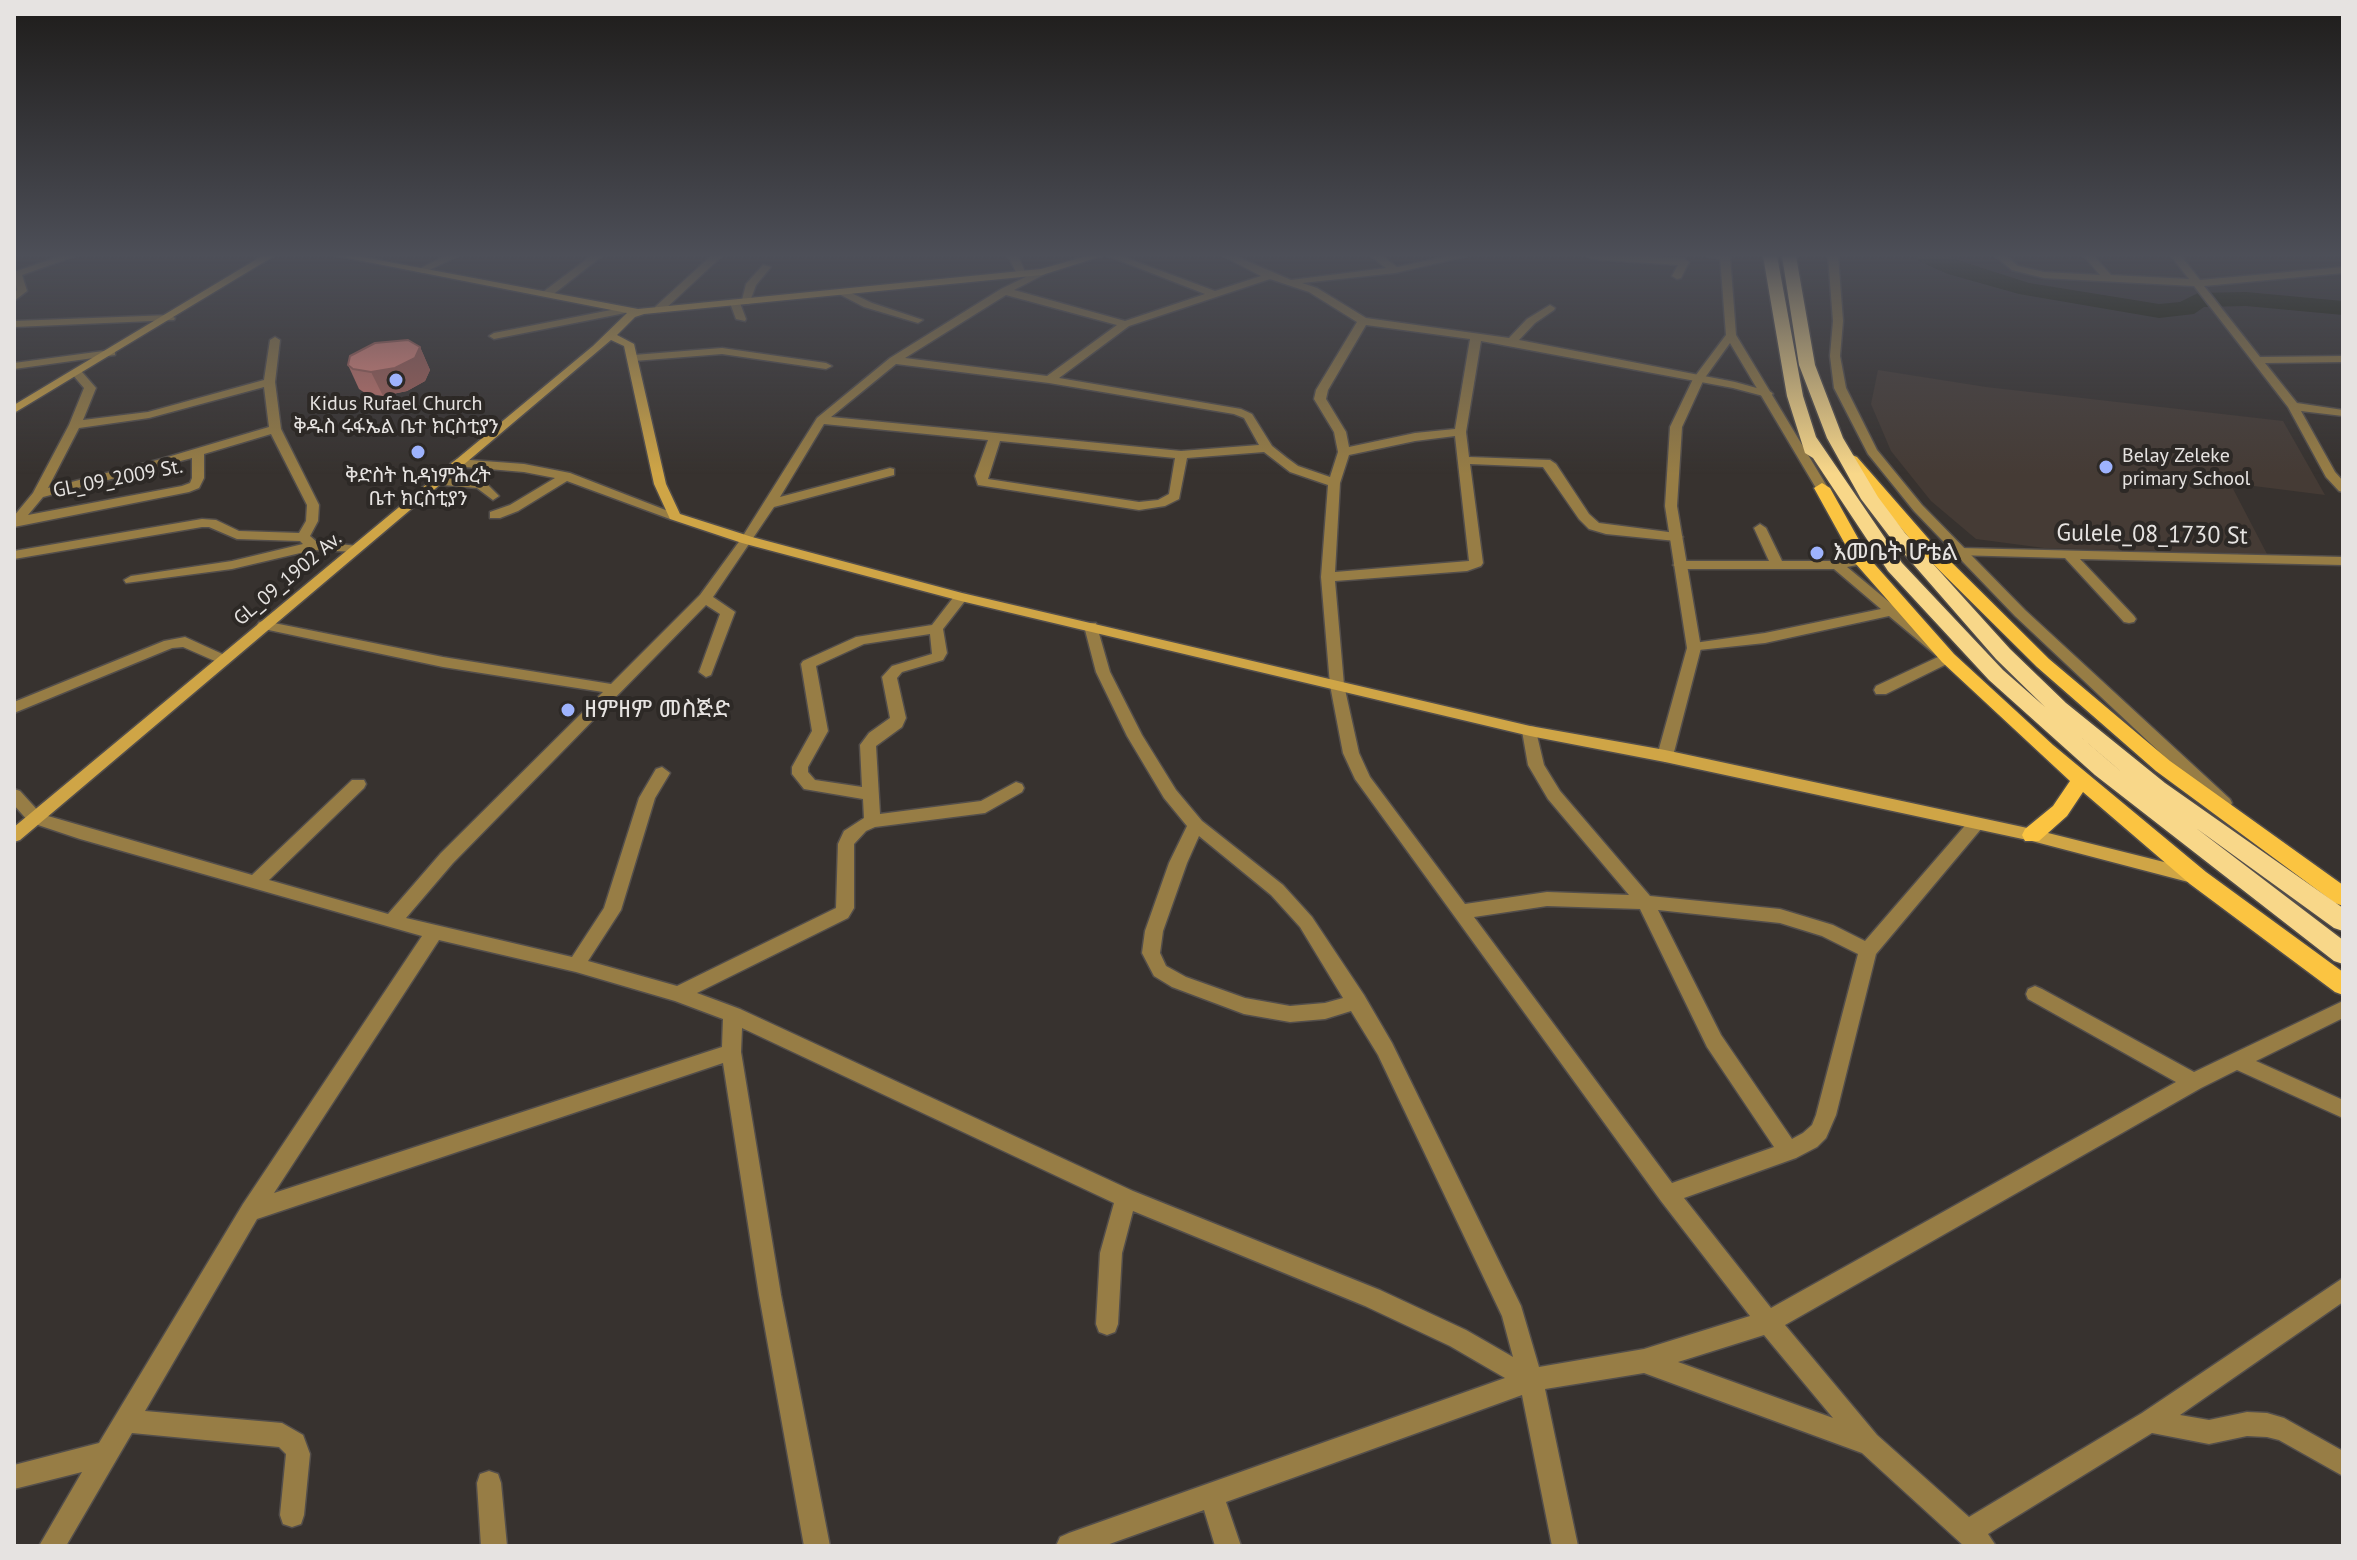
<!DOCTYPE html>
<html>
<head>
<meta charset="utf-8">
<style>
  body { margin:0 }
  #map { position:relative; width:2357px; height:1560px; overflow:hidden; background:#37322f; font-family:"PT Sans",sans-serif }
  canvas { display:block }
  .frame { position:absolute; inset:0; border:16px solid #e6e3e1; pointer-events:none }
</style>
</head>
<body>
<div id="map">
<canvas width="2357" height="1560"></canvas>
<div class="frame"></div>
</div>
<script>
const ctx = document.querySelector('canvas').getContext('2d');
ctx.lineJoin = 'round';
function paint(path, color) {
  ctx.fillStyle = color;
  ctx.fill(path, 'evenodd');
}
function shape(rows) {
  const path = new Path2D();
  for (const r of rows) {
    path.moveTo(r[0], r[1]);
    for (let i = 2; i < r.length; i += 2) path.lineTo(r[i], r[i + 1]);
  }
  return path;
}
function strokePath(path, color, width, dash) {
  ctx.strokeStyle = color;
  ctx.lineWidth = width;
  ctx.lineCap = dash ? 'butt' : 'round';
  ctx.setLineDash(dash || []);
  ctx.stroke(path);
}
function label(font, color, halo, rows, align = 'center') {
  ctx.font = font + ' "PT Sans","Noto Sans Ethiopic",sans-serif';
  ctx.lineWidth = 8;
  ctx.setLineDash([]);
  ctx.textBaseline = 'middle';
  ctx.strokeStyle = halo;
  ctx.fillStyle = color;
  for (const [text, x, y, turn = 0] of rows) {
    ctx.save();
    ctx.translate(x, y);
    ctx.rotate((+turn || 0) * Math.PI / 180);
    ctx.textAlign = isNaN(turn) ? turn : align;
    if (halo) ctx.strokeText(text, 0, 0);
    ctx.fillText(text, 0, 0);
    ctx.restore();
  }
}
paint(shape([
  [1878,370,1986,387,2283,421,2325,495,2230,483,2267,554,2044,548,1976,539,1931,501,1891,451,1871,404]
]), '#453b35');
paint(shape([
  [1916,256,1945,256,2029,283,2159,304,2180,302,2198,293,2246,292,2343,301,2343,315,2246,306,2204,307,2194,314,2159,318,2019,294,1948,274,1919,261,1916,256]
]), '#171900');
const minor = shape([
  [61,256,75,256,22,275,27,291,14,301,14,293,17,290,14,272,61,256],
  [445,256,458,256,423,273,415,271,445,256],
  [591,256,602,256,551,296,543,296,543,292,591,256],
  [711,256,722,256,663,311,655,311,655,307,711,256],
  [1008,256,1018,256,1026,274,1024,276,1018,276,1008,256],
  [1108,256,1121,256,1215,291,1261,276,1223,256,1235,256,1291,280,1386,268,1371,256,1382,256,1397,267,1449,256,1467,256,1395,273,1302,283,1317,288,1366,318,1509,338,1527,319,1550,305,1555,308,1554,310,1535,323,1519,340,1735,382,1771,392,1773,394,1767,397,1733,388,1481,341,1466,432,1469,457,1550,460,1556,464,1589,514,1599,523,1676,533,1683,537,1676,541,1606,534,1589,529,1579,519,1543,467,1470,464,1483,563,1481,566,1467,571,1335,581,1344,685,1359,753,1370,777,1465,904,1547,892,1629,895,1548,799,1528,765,1522,731,1530,726,1535,727,1544,765,1560,791,1650,896,1780,909,1833,925,1865,941,1969,821,1981,821,1983,825,1981,829,1876,954,1836,1115,1826,1138,1817,1147,1796,1158,1684,1198,1771,1308,2176,1082,2028,999,2026,994,2028,989,2035,986,2042,989,2194,1072,2343,1001,2343,1018,2256,1061,2343,1100,2343,1118,2237,1070,2201,1088,1785,1325,1877,1435,1969,1517,2142,1413,2343,1278,2343,1302,2180,1415,2209,1420,2247,1412,2267,1413,2284,1418,2343,1451,2343,1476,2279,1440,2267,1437,2247,1436,2209,1444,2152,1433,1988,1534,1996,1546,1964,1546,1862,1453,1644,1373,1545,1389,1578,1546,1552,1546,1522,1395,1226,1502,1241,1546,1215,1546,1204,1510,1104,1546,1056,1546,1060,1537,1069,1533,1505,1378,1450,1346,1365,1306,1133,1211,1122,1253,1118,1324,1115,1332,1107,1335,1099,1332,1096,1324,1100,1253,1114,1203,742,1028,741,1052,781,1295,830,1546,804,1546,759,1295,723,1063,257,1219,145,1411,282,1423,303,1435,310,1454,304,1515,301,1524,292,1527,283,1524,280,1515,286,1454,279,1447,132,1433,66,1546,39,1546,82,1472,14,1489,14,1465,99,1443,243,1204,422,936,80,839,29,822,14,805,14,789,20,791,41,814,252,875,352,780,364,780,366,784,364,788,269,880,388,914,441,853,603,692,443,667,264,629,259,628,257,625,259,622,264,621,443,657,611,684,700,595,741,539,817,418,890,358,1001,289,1042,269,1045,270,1045,274,1014,290,1125,321,1205,294,1108,256],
  [1270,279,1309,292,1357,322,1316,390,1314,399,1334,432,1338,452,1330,477,1298,466,1287,458,1272,446,1252,414,1241,409,1059,378,1129,326,1270,279],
  [1006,295,1117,325,1047,376,905,358,1006,295],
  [1366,325,1470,339,1455,429,1415,433,1349,447,1346,432,1326,399,1328,390,1366,325],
  [896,364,1049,383,1234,414,1244,418,1259,445,1181,451,831,417,896,364],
  [824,424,988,440,975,476,978,485,1139,510,1165,506,1179,499,1187,458,1264,452,1290,472,1328,485,1321,577,1330,685,1343,753,1355,779,1661,1201,1750,1316,1644,1349,1539,1367,1521,1306,1392,1043,1364,995,1312,917,1283,885,1202,821,1176,790,1142,735,1110,672,1096,623,1086,623,1084,626,1096,672,1127,736,1164,798,1187,826,1169,863,1145,931,1142,953,1154,976,1172,987,1244,1014,1290,1022,1325,1019,1351,1011,1378,1055,1502,1316,1513,1357,1466,1330,1380,1290,1133,1191,740,1009,697,993,848,918,854,908,854,844,866,831,875,827,985,813,1022,792,1024,788,1022,784,1016,782,981,801,880,814,876,746,902,727,906,718,897,678,902,672,943,660,947,653,943,629,968,597,966,594,956,594,932,625,856,637,803,661,801,664,812,731,792,767,792,774,804,789,863,799,864,818,844,831,838,844,836,908,677,986,588,961,621,910,655,798,670,773,662,767,656,769,639,798,604,908,572,957,406,918,453,863,706,605,720,614,699,672,706,677,711,675,735,612,713,597,774,507,894,475,894,469,890,468,780,497,824,424],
  [1455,436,1469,561,1335,572,1340,483,1349,455,1415,441,1455,436],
  [1000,441,1175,458,1169,494,1158,500,1139,502,988,479,1000,441],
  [930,634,932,654,892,666,882,677,890,718,869,733,860,745,862,787,815,780,808,772,808,767,828,731,816,666,864,644,930,634],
  [1199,836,1271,895,1300,927,1343,998,1325,1003,1290,1006,1245,998,1186,977,1166,966,1160,953,1163,931,1187,863,1199,836],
  [1547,906,1640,909,1707,1047,1774,1147,1672,1183,1474,917,1547,906],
  [1658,910,1780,923,1822,936,1858,954,1816,1115,1812,1125,1803,1133,1792,1139,1721,1035,1658,910],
  [439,940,576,972,675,1001,723,1019,722,1047,274,1193,439,940],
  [1764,1335,1833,1418,1678,1362,1764,1335],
  [1587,256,1634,256,1684,259,1689,262,1681,278,1677,279,1672,276,1678,265,1592,259,1587,256],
  [1706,256,1729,256,1730,257,1725,260,1706,256],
  [1995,256,2006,256,2018,266,2044,272,2100,275,2084,256,2094,256,2111,275,2189,279,2171,256,2181,256,2200,280,2343,267,2343,273,2204,286,2260,357,2343,356,2343,362,2265,363,2297,403,2343,410,2343,416,2301,411,2335,472,2343,481,2343,492,2339,491,2326,477,2288,407,2194,286,2044,278,2012,270,1995,256],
  [763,265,771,267,756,285,749,304,741,304,746,284,763,265],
  [843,289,872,303,923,320,918,323,864,307,839,294,839,290,843,289],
  [735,300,740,303,746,319,745,321,736,319,730,303,735,300],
  [621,308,626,311,625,313,494,339,489,336,494,333,621,308],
  [170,315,175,318,174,320,14,327,14,321,170,315],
  [275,337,280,340,275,382,281,429,319,505,318,521,310,536,317,542,359,546,359,552,313,550,232,569,126,583,124,580,131,576,232,561,303,544,300,541,237,539,209,527,202,527,14,559,14,551,202,519,216,520,239,531,299,533,306,521,307,505,271,434,204,454,204,478,199,488,189,492,14,527,14,516,33,493,69,425,84,388,72,374,74,372,82,372,96,388,83,420,148,412,264,380,270,340,275,337],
  [264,387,269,427,161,459,48,488,79,428,149,418,264,387],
  [192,458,192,478,190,483,182,486,28,515,43,497,192,458],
  [722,348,826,363,832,366,826,369,722,354,634,361,629,358,634,355,722,348],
  [111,350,115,351,115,355,14,369,14,363,111,350],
  [457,459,524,464,570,473,681,516,680,519,670,519,567,481,518,511,500,518,490,518,490,512,510,505,555,478,524,472,453,466,451,463,457,459],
  [436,477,485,482,499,496,493,500,477,488,432,484,432,478,436,477],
  [1760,524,1766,528,1782,561,1837,561,1867,557,1867,563,1847,567,1953,655,1955,658,1953,661,1886,694,1876,694,1874,690,1876,686,1938,657,1889,616,1765,643,1689,651,1687,648,1694,643,1765,633,1881,609,1834,569,1680,569,1673,565,1680,561,1769,561,1754,528,1760,524],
  [1960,548,2343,557,2343,565,2080,559,2134,616,2136,619,2134,622,2129,623,2124,622,2065,558,1955,555,1955,549,1960,548],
  [185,637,229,657,231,660,224,665,183,647,172,648,14,713,14,702,164,641,185,637],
  [489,1471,498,1474,501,1483,507,1546,481,1546,477,1483,480,1474,489,1471]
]);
const tertiary = shape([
  [1720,256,1730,256,1736,335,1828,488,1822,492,1816,488,1730,343,1704,379,1682,427,1677,506,1701,648,1673,756,1665,762,1657,756,1687,648,1665,506,1670,427,1693,379,1726,335,1720,256],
  [1828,256,1838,256,1843,321,1840,356,1846,388,1877,450,1922,505,2025,610,2230,799,2232,803,2230,807,2218,807,2015,616,1914,511,1868,454,1834,388,1830,356,1833,321,1828,256]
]);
const secondary = shape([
  [262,256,274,256,14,413,14,405,262,256],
  [337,256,357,256,638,309,1041,269,1087,256,1102,256,1042,275,644,314,635,317,617,335,634,344,666,484,680,514,752,537,962,593,1530,726,1665,750,2032,829,2196,870,2202,872,2205,877,2202,882,2196,884,2032,841,1665,762,1530,736,961,601,742,543,670,519,654,484,624,346,611,340,20,840,14,842,14,827,593,346,627,313,337,256]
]);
const primary = shape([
  [1852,455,1857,457,1933,544,2049,659,2170,761,2343,885,2343,906,2335,903,2156,771,2037,667,1921,552,1847,463,1847,457,1852,455],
  [1822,483,1830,488,1869,558,1954,654,2053,745,2206,872,2343,972,2343,995,2335,992,2190,884,2083,792,2067,816,2039,841,2025,841,2022,835,2025,829,2053,806,2070,781,1942,662,1856,564,1814,488,1822,483]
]);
const trunk = shape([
  [1763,256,1777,256,1803,396,1816,437,1902,563,2003,670,2045,707,1996,659,1893,541,1861,499,1827,438,1799,365,1782,256,1796,256,1815,365,1843,438,1878,497,1905,533,2010,649,2066,703,2165,783,2343,908,2343,931,2334,928,2196,828,2343,940,2343,964,2334,961,2095,775,1989,680,1888,571,1813,458,1805,453,1787,396,1763,256],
  [2076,733,2124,774,2111,763,2076,733]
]);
strokePath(minor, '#534e4b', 3);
strokePath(tertiary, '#534e4b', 3);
strokePath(secondary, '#534e4b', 3);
strokePath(primary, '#534e4b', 3);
strokePath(trunk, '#534e4b', 3);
paint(minor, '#977d45');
paint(tertiary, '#977d45');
paint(secondary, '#cfa546');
paint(primary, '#fbc441');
paint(trunk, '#f8d789');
paint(shape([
  [420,347,430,370,425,381,407,391,383,396,365,393,359,389,348,365]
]), '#cc786f');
paint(shape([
  [420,347,430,370,425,381,407,391,383,396,371,372]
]), '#a6625a');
const building = shape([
  [408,340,420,347,415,358,395,368,371,372,353,369,348,365,350,356,375,343,408,340]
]);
paint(building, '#ed8c81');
strokePath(building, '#a6625a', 2);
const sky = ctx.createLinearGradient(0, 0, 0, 474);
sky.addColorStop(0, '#1e1c1a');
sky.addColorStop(0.54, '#4d4f58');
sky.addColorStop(1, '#4d4f5800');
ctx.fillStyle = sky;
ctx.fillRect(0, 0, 2357, 474);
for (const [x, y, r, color] of [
  [396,380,8,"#9eb3fd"],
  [418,452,8,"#9eb3fd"],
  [2106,467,8,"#9eb3fd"],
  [1817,553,8,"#9eb3fd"],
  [568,710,8,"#9eb3fd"]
]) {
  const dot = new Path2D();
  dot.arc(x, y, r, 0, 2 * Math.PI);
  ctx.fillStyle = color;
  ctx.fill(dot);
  strokePath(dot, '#2d2926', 3);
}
label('20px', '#e6e3e1', '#2d2926', [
  ["Kidus Rufael Church",396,404],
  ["ቅዱስ ሩፋኤል ቤተ ክርስቲያን",396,427],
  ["Belay Zeleke",2122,456,"left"],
  ["primary School",2122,479,"left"],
  ["ቅድስት ኪዳነምሕረት",418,476],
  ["ቤተ ክርስቲያን",418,499]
]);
label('20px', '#e6e3e1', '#2d2926', [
  ["GL_09_2009 St.",118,479,-11],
  ["GL_09_1902 Av.",288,579,-40]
]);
label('24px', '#e6e3e1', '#2d2926', [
  ["Gulele_08_1730 St",2152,535,1]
]);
label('24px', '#e6e3e1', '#2d2926', [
  ["እመቤት ሆቴል",1833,553],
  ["ዘምዘም መስጅድ",584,710]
], 'left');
</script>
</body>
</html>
